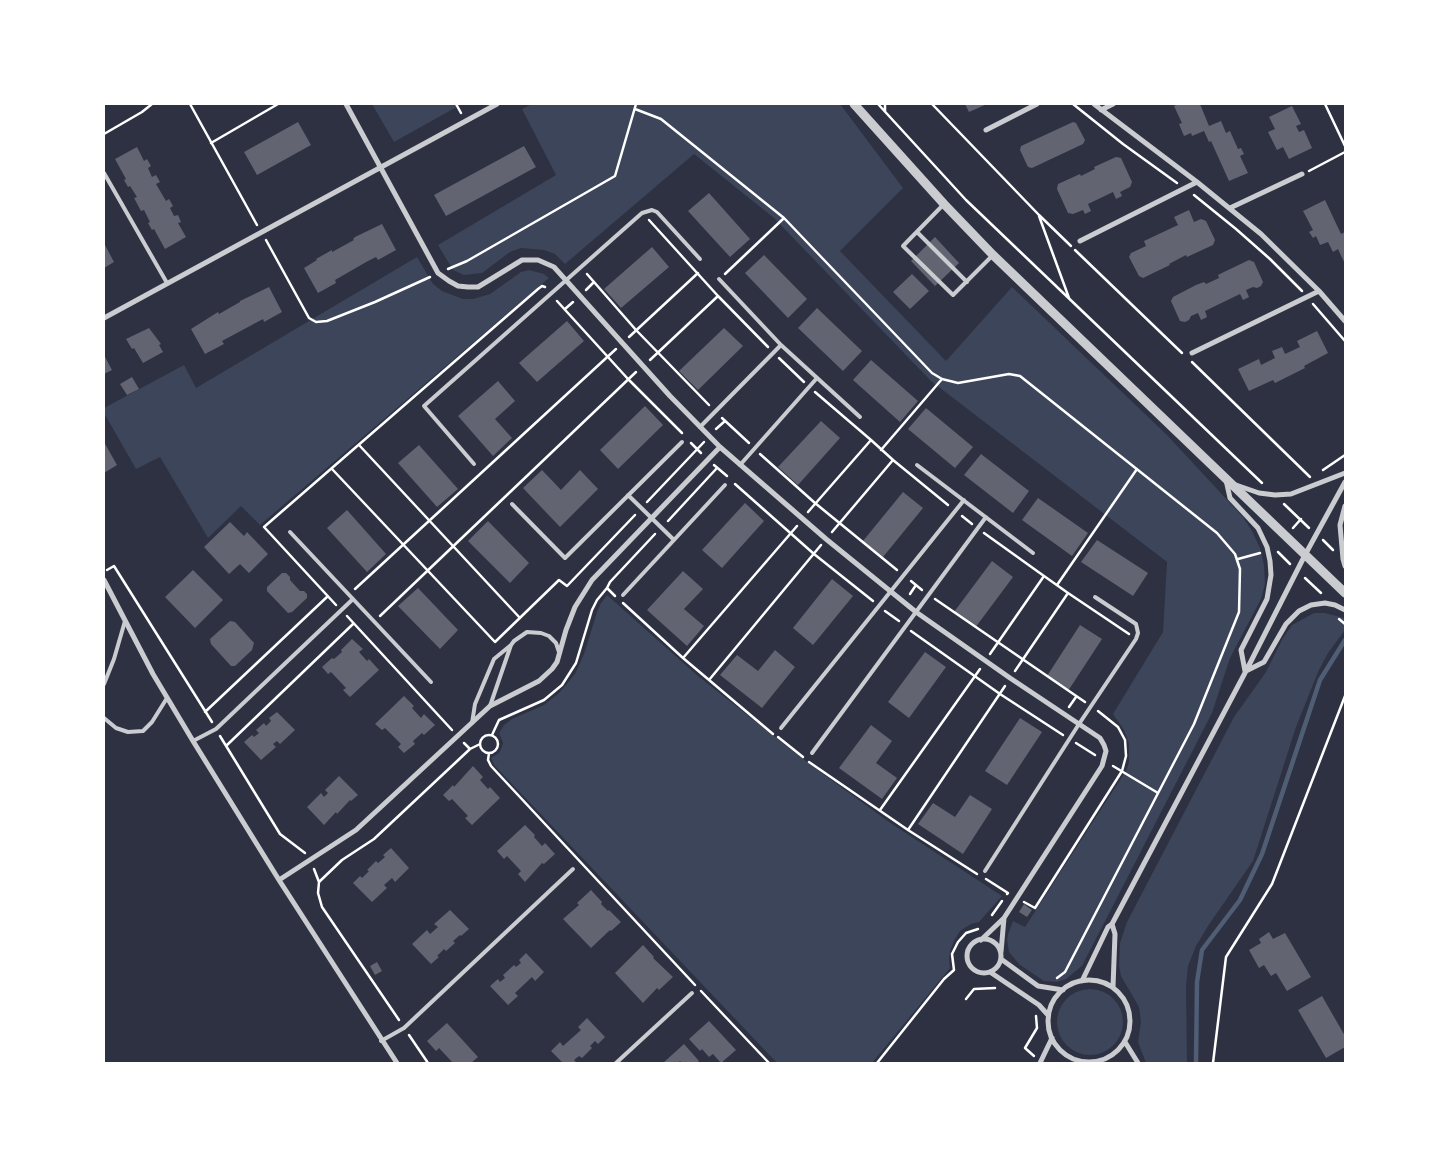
<!DOCTYPE html>
<html>
<head>
<meta charset="utf-8">
<style>
  body { margin:0 }
  #map { position:relative; width:1449px; height:1167px; overflow:hidden; background:#2d3142; font-family:"Nunito Sans",sans-serif }
  canvas { display:block }
  .frame { position:absolute; inset:0; border:105px solid #fff; pointer-events:none }
</style>
</head>
<body>
<div id="map">
<canvas width="1449" height="1167"></canvas>
<div class="frame"></div>
</div>
<script>
const ctx = document.querySelector('canvas').getContext('2d');
ctx.lineJoin = 'round';
function paint(path, color) {
  ctx.fillStyle = color;
  ctx.fill(path, 'evenodd');
}
function shape(rows) {
  const path = new Path2D();
  for (const r of rows) {
    if (r.length === 3) {
      path.moveTo(r[0] + r[2], r[1]);
      path.arc(r[0], r[1], r[2], 0, 2 * Math.PI);
      continue;
    }
    path.moveTo(r[0], r[1]);
    for (let i = 2; i < r.length; i += 2) path.lineTo(r[i], r[i + 1]);
  }
  return path;
}
function strokePath(path, color, width, dash) {
  ctx.strokeStyle = color;
  ctx.lineWidth = width;
  ctx.lineCap = dash ? 'butt' : 'round';
  ctx.setLineDash(dash || []);
  ctx.stroke(path);
}
paint(shape([
  [372,104,462,104,394,142],
  [532,104,840,104,903,188,840,251,946,361,1012,287,1167,435,1243,517,1252,531,1260,548,1264,565,1265,584,1261,599,1230,658,1212,713,1082,966,1066,979,1057,982,1044,981,1020,965,1009,952,1007,940,1008,934,1013,921,1025,927,1127,769,1129,762,1129,744,1124,730,1113,714,1163,632,1167,562,931,381,774,218,694,154,565,264,555,254,544,250,521,248,510,252,482,273,464,275,453,270,438,245,556,175,522,109],
  [417,257,433,284,442,291,463,299,473,299,490,294,521,272,529,270,544,274,549,278,260,525,241,506,208,538,160,457,136,469,104,413,104,408,184,365,196,388],
  [607,595,698,676,811,765,889,822,1002,896,979,922,971,924,960,931,954,941,950,951,949,959,950,968,872,1063,777,1063,494,765,491,758,499,753,502,747,503,743,499,733,504,725,512,719,544,705,559,693,575,674,584,654,597,612,601,603],
  [1314,613,1325,613,1344,618,1345,619,1345,630,1328,653,1318,672,1296,727,1253,861,1208,926,1196,946,1188,966,1186,987,1187,1063,1146,1063,1138,1042,1141,1022,1139,1007,1121,976,1119,966,1120,943,1127,922,1234,717,1266,672,1283,638,1292,625],
  [1090,1022,33]
]), '#3c4559');
strokePath(shape([
  [1196,1063,1197,982,1202,950,1240,900,1262,854,1320,680,1345,640]
]), '#4f5d75', 4.5);
paint(shape([
  [965,104,987,104,969,112],
  [1178,104,1200,104,1209,126,1221,121,1226,133,1230,131,1238,149,1241,148,1244,154,1240,156,1248,173,1229,181,1211,141,1209,142,1204,131,1192,136,1191,133,1184,136,1179,124,1182,123,1174,106],
  [1292,106,1301,124,1296,126,1299,132,1304,130,1312,148,1289,159,1283,147,1277,150,1268,132,1275,129,1269,117],
  [298,122,311,145,257,175,244,152],
  [1073,122,1076,123,1085,140,1083,144,1032,168,1028,167,1020,150,1021,146],
  [524,146,536,167,446,216,434,195],
  [137,147,144,161,147,159,151,166,148,168,152,177,156,175,160,182,156,184,166,201,169,199,173,206,170,208,174,216,178,215,181,222,178,223,186,237,165,249,154,229,152,230,148,223,150,222,144,210,141,211,134,198,137,197,130,186,128,187,124,180,126,179,115,159],
  [1116,157,1121,158,1132,182,1130,187,1120,192,1122,196,1116,199,1113,192,1088,204,1091,211,1085,214,1083,210,1073,214,1068,213,1057,189,1058,184,1080,174,1081,176,1095,169,1094,167],
  [709,193,750,239,730,257,688,211],
  [1325,200,1341,234,1345,232,1345,264,1338,249,1333,252,1328,242,1320,245,1316,236,1313,238,1309,232,1313,230,1303,211],
  [1189,210,1194,222,1201,219,1206,221,1215,240,1213,245,1187,257,1186,255,1169,264,1170,265,1143,278,1139,276,1129,257,1131,253,1146,246,1144,241,1178,225,1174,217],
  [382,224,396,250,378,260,376,257,368,261,335,280,336,283,318,293,304,268,317,260,316,259,332,250,332,252,354,240,353,239,355,237],
  [935,237,959,263,935,286,911,261],
  [104,243,114,262,104,268],
  [652,247,669,267,621,308,604,289],
  [764,255,807,299,788,318,745,273],
  [1249,260,1254,262,1263,282,1261,286,1257,288,1253,287,1246,290,1249,297,1243,300,1240,294,1205,311,1207,317,1201,320,1198,313,1191,316,1189,320,1185,322,1180,321,1171,301,1173,297,1196,285,1204,282,1206,284,1219,278,1218,275,1226,271],
  [912,274,929,291,910,309,893,292],
  [269,287,282,312,264,322,263,319,222,341,224,344,205,354,191,329,218,312,219,314,240,302,240,301],
  [817,308,862,351,843,371,798,328],
  [567,321,584,341,537,382,519,363],
  [149,328,161,344,159,345,163,352,143,363,134,348,132,349,126,339],
  [724,328,743,346,698,390,679,371],
  [1317,331,1328,353,1304,366,1305,368,1275,383,1273,380,1249,391,1238,369,1259,359,1261,365,1275,358,1272,351,1282,347,1285,354,1300,347,1297,341],
  [104,355,112,370,104,374],
  [871,360,918,401,900,422,853,380],
  [132,377,139,389,127,395,120,384],
  [498,381,515,401,495,419,512,438,493,456,458,416],
  [645,406,663,425,618,469,600,450],
  [926,408,973,447,955,468,908,429],
  [821,421,840,438,798,485,778,467],
  [104,442,117,465,104,473],
  [419,445,458,489,437,507,398,463],
  [981,454,1029,491,1013,513,964,475],
  [542,470,561,490,580,470,598,489,560,527,523,488],
  [903,492,923,508,883,557,863,541],
  [1038,498,1088,533,1072,556,1022,520],
  [745,503,764,521,722,568,702,550],
  [347,510,386,554,367,572,327,528],
  [488,521,529,563,510,583,468,541],
  [230,522,244,536,247,532,268,554,249,573,240,564,229,574,204,547],
  [1097,540,1148,573,1133,596,1081,562],
  [992,561,1013,577,975,628,954,612],
  [193,570,223,600,195,628,165,597],
  [683,571,703,589,684,609,704,626,687,646,647,610],
  [282,573,286,573,290,577,290,580,300,591,304,591,307,594,307,598,292,612,288,613,267,591,267,587],
  [832,579,853,596,813,645,793,628],
  [418,588,458,630,440,649,398,606],
  [230,621,235,622,254,643,252,650,235,666,231,666,211,644,210,639],
  [1080,625,1102,639,1068,691,1047,676],
  [352,639,363,649,359,652,367,661,369,659,379,670,350,697,343,690,346,688,331,672,328,674,322,667,332,658,334,659,342,652,341,650],
  [775,650,795,667,762,708,720,675,737,655,758,671],
  [925,652,946,667,909,718,888,702],
  [404,696,414,706,412,708,421,718,424,714,435,725,424,735,422,733,413,741,415,744,404,753,398,747,401,744,385,728,382,730,375,724],
  [277,712,295,730,280,744,277,741,273,744,276,747,261,760,244,742,252,735,254,737,259,733,256,730,264,723,266,726,271,721,269,718],
  [1020,718,1042,732,1007,785,985,771],
  [871,725,892,741,876,763,897,778,882,799,839,768],
  [473,766,483,777,480,780,488,789,490,787,500,798,472,825,465,818,468,816,452,799,449,801,443,795,453,785,454,787],
  [339,776,358,795,351,801,350,800,337,814,336,812,324,825,307,807,321,793,324,797,328,793,325,790],
  [970,795,992,809,963,854,918,824,933,803,955,817],
  [525,825,535,835,534,837,542,846,545,843,555,854,544,864,542,863,525,882,518,874,521,871,507,856,504,859,497,851],
  [391,848,409,868,395,882,392,878,384,885,387,888,372,902,353,883,360,876,362,878,369,871,367,870,376,861,378,863,385,857,383,855],
  [591,890,602,902,601,904,608,911,609,910,621,922,611,931,610,930,591,948,563,919,579,905,577,903],
  [1024,904,1032,910,1027,917,1019,912],
  [450,910,469,929,461,936,460,935,453,941,455,943,446,951,444,949,437,956,439,957,431,964,412,944,427,930,430,934,438,927,434,924],
  [1269,932,1273,939,1285,933,1311,977,1287,991,1276,973,1271,976,1264,965,1259,968,1249,950,1261,943,1259,939],
  [643,945,654,957,653,958,673,977,659,990,657,988,643,1003,615,973],
  [526,953,544,972,535,981,532,977,515,993,518,996,508,1005,490,986,498,979,500,982,505,978,503,975,514,965,516,967,521,963,519,960],
  [377,962,382,971,375,975,370,966],
  [1322,996,1345,1036,1345,1047,1326,1058,1298,1010],
  [587,1018,605,1037,598,1044,595,1041,590,1046,592,1048,582,1058,579,1056,574,1060,577,1063,563,1063,551,1051,560,1042,563,1046,581,1030,578,1027],
  [709,1021,736,1050,721,1063,713,1054,709,1057,702,1049,700,1051,689,1039],
  [447,1023,478,1057,471,1063,453,1063,439,1048,436,1051,427,1041],
  [684,1044,699,1061,696,1063,682,1063,680,1061,678,1063,663,1063]
]), '#626471');
strokePath(shape([
  [190,104,257,225],
  [456,104,461,113],
  [878,104,966,200,1262,483],
  [885,104,885,111],
  [932,104,1039,215,1071,246],
  [1073,104,1123,144,1177,183],
  [1325,104,1345,146],
  [635,109,661,119,784,218,932,373,942,379,958,383,1009,374,1020,376,1217,533,1235,554,1240,569,1239,612,1194,724,1065,972,1057,978],
  [104,134,142,112,152,104],
  [211,143,278,104],
  [1309,171,1345,152],
  [1194,195,1236,229,1270,259,1302,291],
  [1039,216,1069,298],
  [649,220,718,296,768,347],
  [266,240,309,318,316,322,327,321,375,302,430,277],
  [1075,250,1182,353],
  [448,269,467,261,615,176,636,104],
  [587,274,636,330,709,405],
  [725,274,784,218],
  [586,290,594,282],
  [557,301,628,379,682,433],
  [1313,304,1345,341],
  [565,309,573,302],
  [629,337,698,273],
  [779,358,804,382],
  [650,360,718,296],
  [1192,362,1310,477],
  [815,392,871,440],
  [722,418,749,443],
  [716,429,725,421],
  [691,443,701,453],
  [359,445,520,618],
  [881,450,942,379],
  [760,454,815,503,897,570],
  [893,460,948,505],
  [714,465,727,476],
  [332,469,495,642,559,580,567,586,635,515],
  [1323,470,1345,455],
  [735,484,814,554,873,601],
  [647,502,704,442],
  [1284,504,1309,528],
  [808,512,871,440,893,460,832,532],
  [962,516,972,524],
  [668,521,717,468],
  [1293,528,1301,519],
  [984,533,1044,576],
  [1323,540,1333,550],
  [1278,552,1290,564],
  [1238,559,1260,553],
  [107,570,114,566,212,722],
  [1305,578,1321,593],
  [911,581,922,590],
  [1057,585,1137,469],
  [607,588,610,582,655,534],
  [355,589,616,349],
  [1068,593,1129,634],
  [910,594,916,585],
  [935,599,1085,702],
  [623,603,683,658,773,734],
  [336,605,264,527,538,289,542,286,545,287],
  [885,611,899,621],
  [347,616,452,730],
  [380,616,636,372],
  [1339,619,1345,624],
  [911,631,1000,694,1063,735],
  [990,654,1044,576,1068,593,1015,671],
  [683,658,797,526],
  [709,680,821,545],
  [1069,707,1076,697],
  [205,712,328,596],
  [492,735,499,720,544,700,562,685,576,663,592,610,597,600,607,588,615,596],
  [489,744,9],
  [220,736,280,834,305,853],
  [778,737,803,757],
  [464,743,470,749],
  [1076,743,1095,755],
  [226,746,353,624],
  [489,753,488,760,491,766,695,985],
  [809,762,908,830,977,874],
  [1113,766,1158,793],
  [880,810,980,669],
  [908,830,1005,686],
  [314,869,319,882,318,893,322,907,399,1020],
  [986,879,1008,893,1007,894],
  [319,882,342,860,374,839,470,749,480,744],
  [1024,902,1035,908,1122,771,1126,756,1125,740,1118,727,1098,711],
  [992,915,1002,901],
  [701,991,769,1063],
  [966,999,974,989,995,988],
  [409,1035,428,1063],
  [1034,1056,1025,1048,1037,1028,1036,1016],
  [877,1063,944,979,954,970,952,954,958,942,966,933,978,929],
  [1213,1063,1226,957,1272,884,1345,696]
]), '#fff', 2.5);
strokePath(shape([
  [104,173,167,283],
  [944,204,903,246,953,295,993,255],
  [917,232,967,282],
  [719,279,781,345,860,417],
  [700,427,781,345],
  [474,464,424,406,642,213,652,210,657,212,700,259],
  [740,465,817,378],
  [917,465,1033,553],
  [628,495,674,540,725,485],
  [512,504,565,558,682,442],
  [290,532,431,682],
  [623,595,674,540],
  [104,684,114,659,125,621],
  [490,706,511,645],
  [104,718,116,728,128,732,143,731,152,722,167,698],
  [472,723,475,704,494,659,511,645,514,641,527,632,541,633,549,636,556,643,559,652],
  [781,728,964,500],
  [193,741,216,729,353,599],
  [812,753,986,517],
  [985,871,1079,724,1136,639,1138,633,1136,624,1095,597],
  [381,1041,404,1028,573,869],
  [616,1063,692,993]
]), '#caccd0', 4);
strokePath(shape([
  [346,104,438,273,449,281,458,286,468,287,478,287,522,260,538,260,554,267,670,396,720,447,826,539,916,612,1010,678,1100,738,1104,745,1106,751,1102,766,1004,918],
  [1094,104,1197,182,1261,234,1319,291,1345,321],
  [1101,110,1113,104],
  [986,130,1037,104],
  [1230,208,1302,174],
  [1080,241,1197,182],
  [104,318,497,104],
  [1192,353,1319,291],
  [1226,480,1230,498,1258,528,1267,547,1270,561,1271,575,1267,599,1241,650,1245,671],
  [1236,485,1259,493,1275,495,1291,494,1345,473],
  [1345,506,1340,525,1343,559,1345,566],
  [104,580,153,674,193,741,279,880,397,1063],
  [1246,671,1264,662,1286,624,1299,611,1311,605,1325,603,1335,605,1345,610],
  [279,880,356,830,490,706,539,681,552,669,557,662,566,630,575,607,592,580,720,447],
  [1112,924,1115,934,1113,987],
  [984,956,17],
  [981,940,1004,918,1001,952],
  [1001,959,1038,986,1063,990],
  [990,972,1039,1005,1048,1015],
  [1089,1021,41],
  [1082,981,1108,927,1112,924,1246,671,1305,555,1345,482],
  [1125,1042,1138,1063],
  [1040,1063,1052,1038]
]), '#caccd0', 5);
strokePath(shape([
  [854,104,944,204,993,255,1345,593]
]), '#caccd0', 9);
</script>
</body>
</html>
